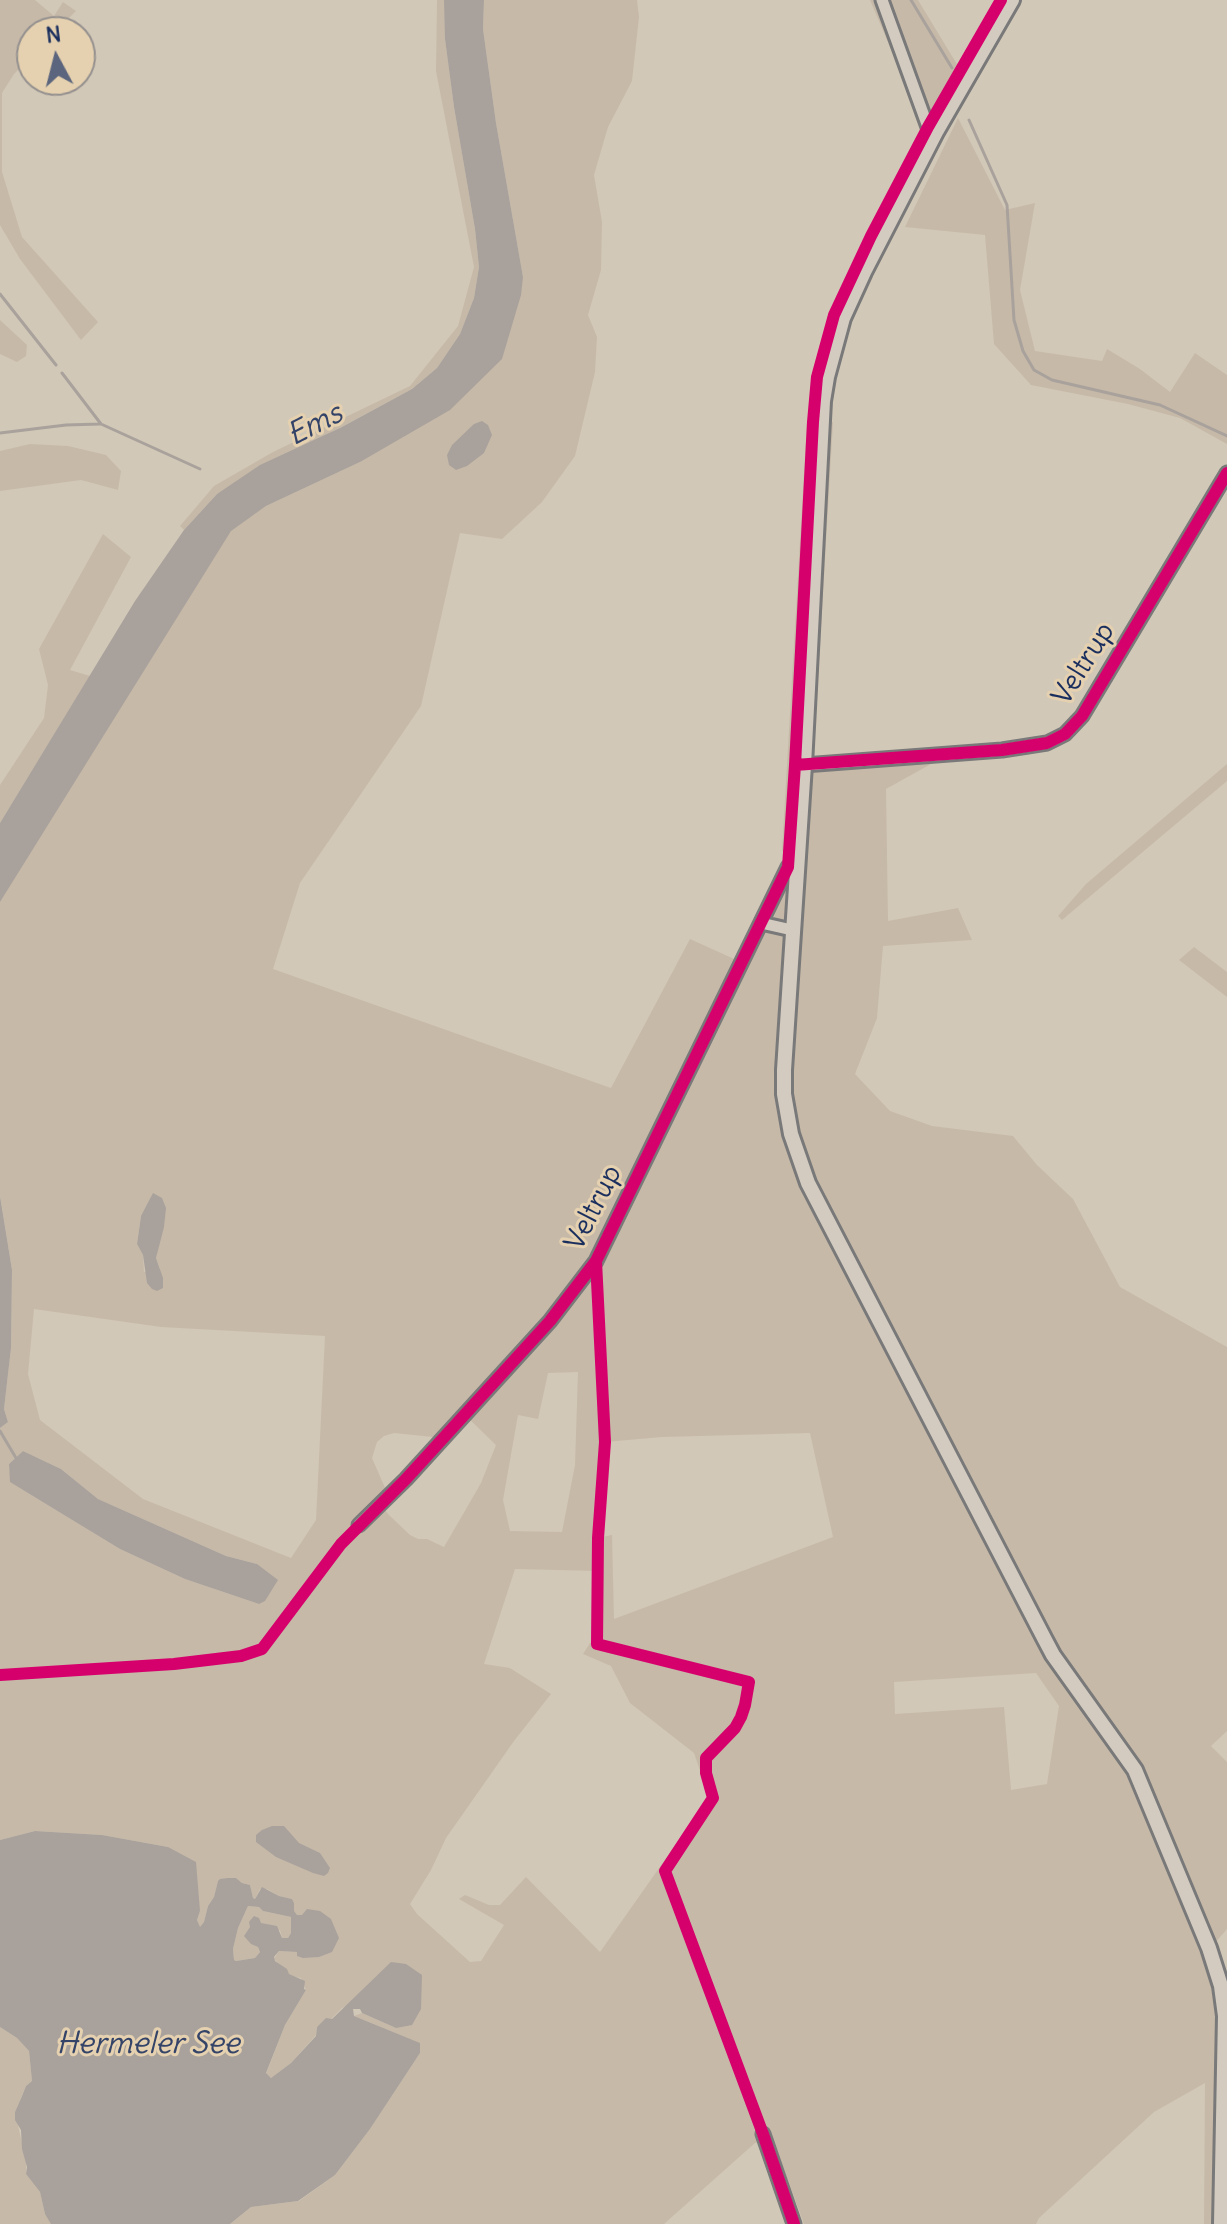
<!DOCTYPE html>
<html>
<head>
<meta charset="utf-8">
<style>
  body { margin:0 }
  #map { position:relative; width:1227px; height:2224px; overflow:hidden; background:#d2c8b7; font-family:Delius,sans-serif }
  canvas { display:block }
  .north { position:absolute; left:16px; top:16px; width:80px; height:80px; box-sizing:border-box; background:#e5d1af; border:2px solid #94908f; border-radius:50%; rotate:353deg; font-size:22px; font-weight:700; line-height:32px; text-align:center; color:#1b2f5e }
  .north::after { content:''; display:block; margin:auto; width:28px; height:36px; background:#5b657d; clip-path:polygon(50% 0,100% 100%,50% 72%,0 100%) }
</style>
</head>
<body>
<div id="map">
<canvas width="1227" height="2224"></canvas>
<div class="north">N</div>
</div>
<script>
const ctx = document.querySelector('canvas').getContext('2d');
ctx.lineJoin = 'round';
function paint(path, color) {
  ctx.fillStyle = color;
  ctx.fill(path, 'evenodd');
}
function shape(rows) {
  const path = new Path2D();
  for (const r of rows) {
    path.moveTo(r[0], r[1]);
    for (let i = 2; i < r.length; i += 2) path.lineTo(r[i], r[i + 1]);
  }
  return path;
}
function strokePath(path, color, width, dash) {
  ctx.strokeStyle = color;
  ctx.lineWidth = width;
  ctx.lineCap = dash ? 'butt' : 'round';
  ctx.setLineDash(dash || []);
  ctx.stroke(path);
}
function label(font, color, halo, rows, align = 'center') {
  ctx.font = font + ' Delius,sans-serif';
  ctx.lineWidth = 6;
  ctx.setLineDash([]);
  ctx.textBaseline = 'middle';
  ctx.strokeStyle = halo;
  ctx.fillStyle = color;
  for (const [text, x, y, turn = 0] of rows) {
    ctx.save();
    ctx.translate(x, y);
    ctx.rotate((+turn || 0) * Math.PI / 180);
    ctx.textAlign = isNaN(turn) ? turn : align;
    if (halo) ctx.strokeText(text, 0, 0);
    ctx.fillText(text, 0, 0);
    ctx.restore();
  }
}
paint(shape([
  [0,0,35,0,54,16,63,2,76,11,55,32,32,32,32,56,14,74,2,93,2,172,22,237,98,322,81,340,20,259,0,225],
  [437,0,445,0,445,39,454,107,475,229,479,267,474,298,460,334,437,368,412,389,217,494,184,530,180,526,214,486,273,452,410,386,458,326,474,267,436,71],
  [484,0,637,0,639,17,632,81,608,127,594,175,602,222,601,270,588,315,597,337,595,372,575,456,542,502,502,539,460,533,421,706,300,883,273,969,611,1088,690,939,743,963,788,867,789,853,782,851,807,421,833,422,813,765,940,759,886,789,888,921,958,908,972,940,883,946,877,1018,855,1074,890,1111,932,1126,1013,1136,1037,1165,1073,1199,1120,1287,1227,1347,1227,1731,1211,1746,1227,1762,1227,1929,1214,1944,1227,1972,1227,2224,1204,2224,1205,2083,1154,2112,1039,2218,1036,2224,804,2224,772,2137,755,2143,664,2224,230,2224,251,2207,299,2201,335,2175,370,2129,420,2053,419,2043,354,2016,362,2013,396,2028,422,1975,342,2008,331,2019,317,2027,316,2035,291,2063,271,2078,266,2074,285,2025,306,1990,301,1978,291,1976,274,1959,279,1951,298,1952,298,1956,302,1915,297,1915,293,1911,294,1903,292,1899,279,1896,267,1889,260,1889,255,1899,253,1898,250,1885,242,1883,236,1878,218,1881,214,1897,208,1906,204,1922,200,1928,197,1920,200,1911,168,1847,102,1835,35,1831,0,1840,0,1428,8,1422,4,1409,11,1348,12,1270,0,1195,0,901,231,530,266,506,360,462,523,277,496,123,483,29],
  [141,1216,158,1245,156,1258,160,1269,144,1272,143,1255,137,1244],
  [34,1309,161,1327,325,1336,316,1520,291,1558,143,1499,40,1420,28,1374],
  [578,1372,575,1465,562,1532,510,1531,503,1500,518,1415,538,1419,548,1373],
  [465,1415,496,1445,481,1483,444,1547,427,1539,418,1539,410,1535,389,1515,381,1505,389,1497,372,1458,377,1442,384,1436,394,1433,443,1438],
  [810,1433,833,1537,614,1619,612,1535,598,1538,605,1442,662,1437],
  [23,1451,61,1469,98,1499,226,1556,257,1564,259,1604,185,1579,120,1549,11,1482,9,1464],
  [515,1569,598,1571,597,1644,590,1643,583,1654,611,1666,630,1703,694,1753,709,1797,600,1952,526,1877,500,1905,489,1905,465,1895,459,1899,504,1925,481,1961,470,1962,417,1914,410,1904,431,1870,446,1838,514,1741,551,1694,510,1668,484,1664],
  [1036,1673,1059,1706,1047,1784,1011,1790,1004,1707,895,1714,894,1682],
  [870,0,918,0,958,66,924,126],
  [958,118,1005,210,1035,203,1020,290,1035,351,1102,361,1107,349,1140,369,1170,392,1195,353,1227,375,1227,444,1180,418,1128,404,1031,385,994,344,985,235,905,227],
  [0,320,27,345,26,356,17,362,0,354],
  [30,444,68,446,106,455,121,471,118,490,81,480,0,491,0,451],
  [103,534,131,557,70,670,90,676,0,823,0,785,44,718,48,685,39,649],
  [1227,764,1227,781,1062,920,1058,916,1086,884],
  [1194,947,1227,972,1227,997,1179,960],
  [248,1906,259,1907,263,1911,291,1917,291,1933,288,1938,282,1938,280,1930,258,1947,260,1952,255,1958,236,1961,234,1960,233,1949,238,1928],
  [0,2027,17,2038,29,2051,32,2081,26,2086,15,2112,26,2161,26,2174,40,2192,45,2214,63,2224,0,2224]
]), '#c6b9a8');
paint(shape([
  [444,0,484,0,483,29,496,123,523,277,521,295,502,359,450,410,360,462,266,506,231,531,0,902,0,823,135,601,184,530,217,494,260,465,340,428,412,389,437,368,460,334,474,298,479,267,475,229,454,107,445,39],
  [482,421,488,425,492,435,484,453,467,466,456,470,449,465,447,455,452,445,474,424],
  [153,1193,162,1198,166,1208,164,1227,156,1258,163,1278,163,1288,157,1291,152,1289,147,1283,143,1255,137,1244,141,1216],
  [0,1196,12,1270,11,1348,4,1409,8,1422,0,1428],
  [23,1451,61,1469,98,1499,226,1556,257,1564,278,1580,265,1601,259,1604,185,1579,120,1549,10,1482,9,1464],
  [284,1826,299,1843,320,1853,330,1868,328,1873,324,1876,313,1873,276,1857,256,1842,256,1835,262,1830,272,1826],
  [35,1831,102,1835,168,1847,196,1862,200,1911,197,1920,200,1927,204,1922,208,1906,214,1897,218,1881,220,1879,228,1878,236,1878,242,1883,250,1885,253,1898,255,1899,262,1887,279,1896,292,1899,294,1903,294,1911,297,1915,302,1915,307,1909,320,1911,331,1919,339,1938,332,1952,319,1957,303,1958,297,1956,297,1952,279,1951,274,1957,275,1961,287,1969,289,1974,305,1981,304,1989,306,1990,285,2025,266,2073,271,2078,291,2063,316,2036,317,2027,326,2018,332,2019,391,1962,406,1964,422,1975,421,2009,412,2025,396,2028,362,2013,360,2009,353,2009,354,2016,420,2043,420,2053,370,2129,335,2175,298,2201,251,2207,230,2224,51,2224,45,2214,40,2192,26,2174,27,2167,22,2149,21,2130,15,2120,15,2112,22,2096,26,2086,32,2081,29,2051,17,2038,0,2027,0,1840],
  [248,1906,259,1907,263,1911,291,1917,291,1933,288,1938,282,1938,277,1926,261,1923,259,1918,254,1916,249,1922,250,1927,244,1936,251,1944,258,1947,260,1952,255,1958,236,1961,234,1960,233,1949,238,1928]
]), '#a9a29c');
strokePath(shape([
  [911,0,952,68],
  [969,120,1007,205,1014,320,1023,351,1034,370,1052,380,1160,405,1227,436],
  [0,294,56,365],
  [62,373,101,424,200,469],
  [0,433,66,425,100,424],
  [0,1431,16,1458]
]), '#a9a29c', 3);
const minor = shape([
  [882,0,928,127,936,132],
  [804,765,1002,750,1047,743,1065,734,1082,716,1227,473],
  [761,923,792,930],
  [359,1525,406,1479,550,1321,596,1261,788,867,798,868],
  [763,2134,794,2224]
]);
const major = shape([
  [1012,0,936,132,864,272,843,318,827,377,823,401,804,765,784,1070,784,1094,791,1134,808,1183,1044,1638,1053,1655,1135,1770,1209,1948,1221,1986,1225,2016,1221,2224]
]);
strokePath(minor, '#79797a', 17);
strokePath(major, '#79797a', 20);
strokePath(minor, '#d3cbc0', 11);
strokePath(major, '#d3cbc0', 14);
strokePath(shape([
  [795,765,1002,750,1047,743,1065,734,1082,716,1227,473],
  [596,1261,605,1442,598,1538,597,1644,749,1682,745,1705,741,1717,735,1728,706,1758,706,1773,713,1798,665,1871,763,2134,794,2224],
  [0,1675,174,1664,241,1656,262,1649,341,1544,406,1479,550,1321,596,1261,788,867,795,765,813,422,817,377,834,315,871,236,928,127,1001,0]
]), '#d6006c', 12);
label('28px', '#1b2f5e', '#e5d1af', [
  ["Veltrup",1084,664,-58],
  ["Veltrup",594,1208,-63]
]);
label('italic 30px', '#344368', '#e5d1af', [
  ["Ems",315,425,-27],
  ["Hermeler See",148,2044]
]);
</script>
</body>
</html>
